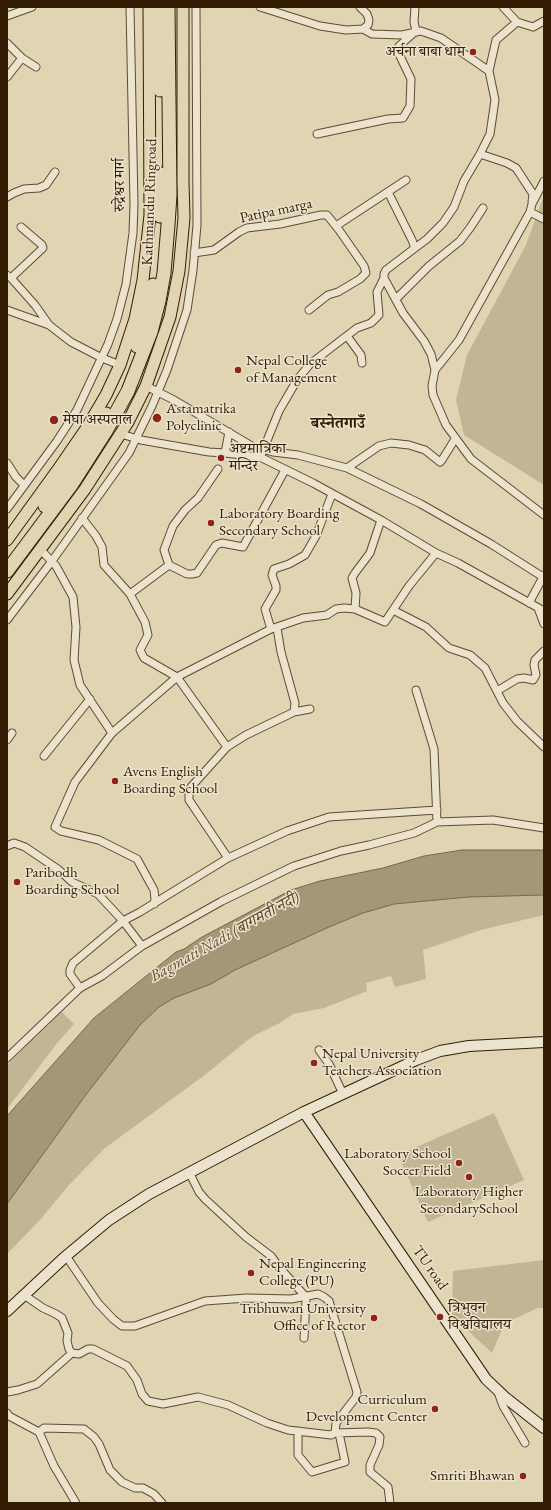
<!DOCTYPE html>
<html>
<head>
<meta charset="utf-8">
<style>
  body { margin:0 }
  #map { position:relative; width:551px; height:1510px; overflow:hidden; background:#e0d4b2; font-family:"EB Garamond",serif }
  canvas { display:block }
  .frame { position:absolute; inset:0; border:8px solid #321d04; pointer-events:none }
</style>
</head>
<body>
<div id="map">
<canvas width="551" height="1510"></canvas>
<div class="frame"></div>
</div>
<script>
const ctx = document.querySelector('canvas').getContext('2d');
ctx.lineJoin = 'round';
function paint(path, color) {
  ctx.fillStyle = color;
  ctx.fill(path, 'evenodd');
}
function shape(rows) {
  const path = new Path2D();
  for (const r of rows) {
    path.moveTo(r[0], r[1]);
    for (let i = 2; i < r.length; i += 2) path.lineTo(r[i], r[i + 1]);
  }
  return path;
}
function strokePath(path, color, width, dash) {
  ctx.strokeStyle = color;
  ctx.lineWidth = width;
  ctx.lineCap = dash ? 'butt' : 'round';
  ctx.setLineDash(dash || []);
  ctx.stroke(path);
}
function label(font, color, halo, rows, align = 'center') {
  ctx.font = font + ' "EB Garamond","Noto Serif Devanagari",serif';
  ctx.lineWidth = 3;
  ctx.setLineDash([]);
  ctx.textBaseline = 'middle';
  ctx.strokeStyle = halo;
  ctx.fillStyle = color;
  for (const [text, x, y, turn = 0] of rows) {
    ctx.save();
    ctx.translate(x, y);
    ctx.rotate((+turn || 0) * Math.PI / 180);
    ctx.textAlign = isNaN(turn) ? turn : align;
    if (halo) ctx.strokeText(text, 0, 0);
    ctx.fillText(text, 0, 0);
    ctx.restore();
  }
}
paint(shape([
  [544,195,544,485,464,435,456,400,467,355,526,245],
  [544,895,544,915,481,930,423,950,426,979,395,987,391,976,366,983,367,991,324,1008,293,1014,280,1023,253,1036,202,1077,105,1148,68,1186,40,1220,7,1254,7,1204,85,1096,140,1025,159,1007,174,998,211,984,235,970,329,927,363,913,394,904,469,897],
  [62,1012,74,1024,58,1042,7,1109,7,1065],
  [494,1113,524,1180,428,1222,398,1155],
  [544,1260,544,1308,538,1308,505,1323,492,1353,452,1316,453,1271]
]), '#c2b594');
const water = shape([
  [462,850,544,850,544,895,469,897,394,904,363,913,329,927,235,970,211,984,174,998,159,1007,140,1025,85,1096,7,1204,7,1116,94,1018,176,952,184,949,202,937,291,890,320,881,383,868,424,856,462,850]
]);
paint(water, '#a59677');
strokePath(water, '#776649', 1);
const street = shape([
  [260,7,320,26,346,30,363,29,372,34,402,35,421,31,441,38,489,71,495,100,490,134,480,154,464,181,454,207,443,223,427,239,415,248,412,240,388,192],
  [360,7,367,14,369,20,368,25,363,29],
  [503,7,517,22],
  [7,16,32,7],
  [7,43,22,58,36,67],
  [489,71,496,40,517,22,533,27,544,21],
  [7,77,22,58],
  [317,134,388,119,403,118,410,106,411,79,399,54,399,46,416,31,414,22,415,7],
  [480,154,507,163,516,168,533,194,532,202],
  [544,181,532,204,530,212,459,340,435,370,432,386,433,395,446,425,471,459,544,515],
  [7,197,14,193,24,189,39,188,46,185,55,172],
  [530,212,544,219],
  [336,226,406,180],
  [415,248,386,270,384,274,384,278,403,313,424,341,431,354,435,370],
  [194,253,214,250,239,232,247,228,280,224,321,215,327,215,339,230,364,266,366,273,360,279,338,292,328,295,309,310],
  [7,275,11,278,35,305,49,325,71,342,102,358,120,365],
  [11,278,43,248,42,245,21,227],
  [396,299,429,266,460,241,470,228,483,208],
  [7,310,49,325],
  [347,336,361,355,362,363],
  [146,386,174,400,262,452],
  [121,434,141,440,209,452,225,453,229,432],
  [263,449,273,452,298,455,347,468,421,504,491,544,543,577,544,575],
  [225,453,260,457,313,483,381,520,436,553,458,563,544,611],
  [262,453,279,411,297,380,310,364,357,328,371,323,379,315,377,292,384,278],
  [7,463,16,477,24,485],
  [347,468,379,446,391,443,409,445,425,450,440,462,442,460,455,439],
  [7,509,57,441,77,410,108,344,117,319,126,284,133,233,134,204,130,7],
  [82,518,96,536,102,547,104,565,130,594,145,622,148,635,140,650,144,658,177,677,227,747],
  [40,549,56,566,73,597,76,627,74,660,80,685,112,733],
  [169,565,164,550,173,526,185,510,198,498,218,469],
  [130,594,169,565,187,574,192,574,197,573,216,545,222,543,243,547,285,470],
  [529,603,543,577,544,577],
  [538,608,544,624],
  [355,609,356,593,352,578,355,573,370,553,381,520],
  [393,610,426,627,449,648,470,655,485,668,503,703,517,721,544,747],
  [7,620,52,561,129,453,152,406,167,370,187,310,193,270,197,225,196,7],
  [277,628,281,652,295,703,294,712],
  [271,629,265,609,276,590,276,586,272,575,274,569,289,564,305,555,316,536,332,494],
  [416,690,434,749,437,822],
  [497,691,517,679,524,678,533,680,536,675,534,665,535,660,544,651],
  [7,740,12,733],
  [44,756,90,699],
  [7,846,14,843,25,847,59,870,72,882,98,894,123,921,142,946],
  [228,858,189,800,189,793,191,787,227,747,246,735,294,712,310,709],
  [154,904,155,899,154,890,137,859,99,840,61,831,55,827,75,782,112,733,177,677,271,629,303,618,327,615,336,609,344,608,355,609,385,622,409,586,436,553],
  [80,988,70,974,70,970,73,963,123,921,140,912,228,858,287,831,329,817,437,810],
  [319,1050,329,1064,343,1094],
  [7,1058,80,988,102,976,142,946,222,901,294,866,341,851,369,845,414,833,437,822,493,820,544,828],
  [189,1172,199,1192,205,1199,246,1237,271,1256,279,1267,305,1296,306,1300,304,1338],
  [24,1295,43,1308,56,1314,62,1318,68,1333,67,1341,69,1349,72,1353,79,1354,88,1349,93,1349,127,1366,137,1380,142,1394,148,1401,163,1404,198,1397,228,1405,267,1423,288,1430,331,1435,335,1433,336,1423,356,1397,357,1392,329,1301,324,1297,318,1294,291,1299,247,1298,205,1301,135,1326,122,1326,113,1319,98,1303,66,1256],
  [7,1392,18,1390,37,1384,72,1353],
  [498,1392,503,1406,525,1443],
  [7,1413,9,1416,39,1432,54,1466,76,1503],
  [298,1431,298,1455,312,1472,345,1462,339,1433],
  [39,1432,44,1428,84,1429,94,1437,99,1444,110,1470,122,1482,135,1488,143,1488,154,1494,162,1503],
  [335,1433,368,1432,376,1433,380,1437,379,1445,370,1465,370,1472,388,1487,390,1503]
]);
const secondary = shape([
  [304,1112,486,1379,506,1398,544,1428],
  [7,1311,66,1256,109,1220,149,1194,304,1112,416,1060,440,1051,469,1046,544,1042]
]);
const primary = shape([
  [7,540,59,468,86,429,106,395,120,365,135,319,143,280,150,215,149,7],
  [7,594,85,489,128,422,146,386,170,317,179,271,184,218,183,182,183,7]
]);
const highway = shape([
  [159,7,160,90],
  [160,216,161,174],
  [137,346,153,285],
  [45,506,66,476,106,414],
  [7,571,72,484,106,431,128,391,151,332,159,301,164,273,168,225,170,195,168,7]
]);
strokePath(street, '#5e4b30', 9);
strokePath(secondary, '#321d04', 12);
strokePath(primary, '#321d04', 13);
strokePath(highway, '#321d04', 15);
strokePath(street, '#ebe3cd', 7);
strokePath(secondary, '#ebe3cd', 10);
strokePath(primary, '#e0d4b2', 11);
strokePath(highway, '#e0d4b2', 13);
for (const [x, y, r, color] of [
  [473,52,4,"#8f2418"],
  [238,370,4,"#8f2418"],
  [157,418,5,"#8f2418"],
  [54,420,5,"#8f2418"],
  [221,458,4,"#8f2418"],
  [211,523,4,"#8f2418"],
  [115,781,4,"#8f2418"],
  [17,882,4,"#8f2418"],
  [314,1063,4,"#8f2418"],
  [459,1163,4,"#8f2418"],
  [469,1177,4,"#8f2418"],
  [251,1273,4,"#8f2418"],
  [440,1317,4,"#8f2418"],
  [374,1318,4,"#8f2418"],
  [435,1409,4,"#8f2418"],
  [523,1476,4,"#8f2418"]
]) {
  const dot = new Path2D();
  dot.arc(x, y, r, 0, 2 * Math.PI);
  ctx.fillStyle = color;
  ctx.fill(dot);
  strokePath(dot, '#ebe3cd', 1.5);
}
label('15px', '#321d04', '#ebe3cd', [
  ["अर्चना बाबा धाम",465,52,"right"],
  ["Nepal College",246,361],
  ["of Management",246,378],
  ["Astamatrika",166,409],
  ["Polyclinic",166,426],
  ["मेघा अस्पताल",63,420],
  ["अष्टमात्रिका",229,449],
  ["मन्दिर",229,466],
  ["Laboratory Boarding",219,514],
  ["Secondary School",219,531],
  ["Avens English",123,772],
  ["Boarding School",123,789],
  ["Paribodh",25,873],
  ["Boarding School",25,890],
  ["Nepal University",322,1054],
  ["Teachers Association",322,1071],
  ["Laboratory School",451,1154,"right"],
  ["Soccer Field",451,1171,"right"],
  ["Laboratory Higher",469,1192,"center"],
  ["SecondarySchool",469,1209,"center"],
  ["Nepal Engineering",259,1264],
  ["College (PU)",259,1281],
  ["त्रिभुवन",448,1308],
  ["विश्वविद्यालय",448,1325],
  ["Tribhuwan University",366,1309,"right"],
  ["Office of Rector",366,1326,"right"],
  ["Curriculum",427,1400,"right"],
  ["Development Center",427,1417,"right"],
  ["Smriti Bhawan",515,1476,"right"]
], 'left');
label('15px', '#321d04', '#ebe3cd', [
  ["रुद्रेश्वर मार्ग",120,185,-90],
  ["Kathmandu Ringroad",150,202,-88],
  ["Patipa marga",276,211,-12],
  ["TU road",430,1268,55]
]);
label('bold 16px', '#321d04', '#ebe3cd', [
  ["बस्नेतगाउँ",338,424]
]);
label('italic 16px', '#5a472c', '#ebe3cd', [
  ["Bagmati Nadi (बागमती नदी)",225,937,-29]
]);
</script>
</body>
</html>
